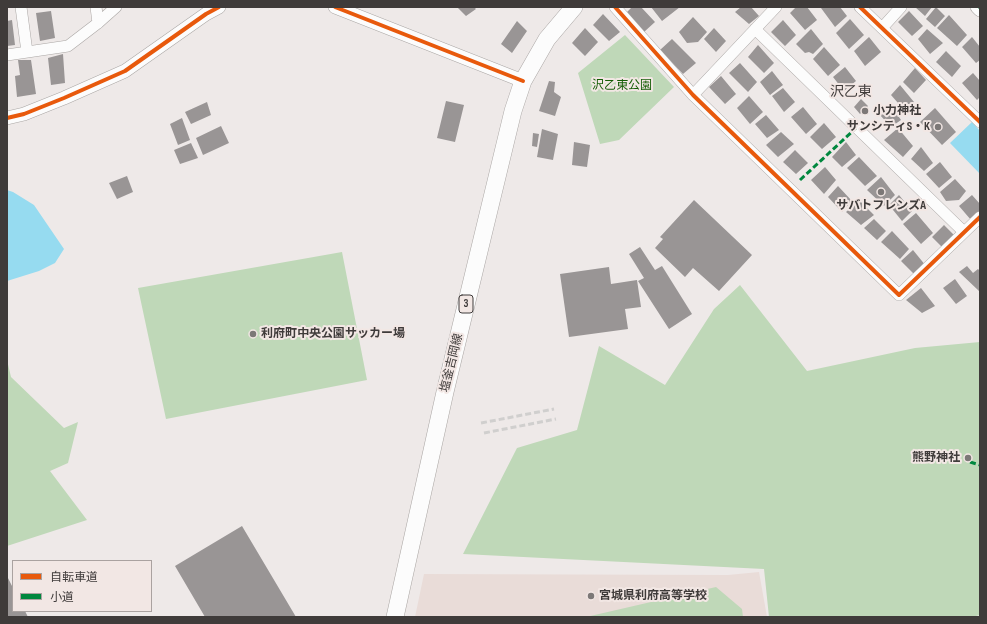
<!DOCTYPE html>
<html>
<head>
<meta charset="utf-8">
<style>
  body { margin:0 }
  #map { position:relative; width:987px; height:624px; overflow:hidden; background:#eee9e8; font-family:"Sofia Sans Condensed","Noto Sans JP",sans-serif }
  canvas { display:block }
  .frame { position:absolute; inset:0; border:8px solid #3f3b3a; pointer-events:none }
  .legend { position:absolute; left:12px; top:560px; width:140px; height:52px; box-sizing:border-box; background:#f2e7e4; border:1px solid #aaa2a0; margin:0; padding:5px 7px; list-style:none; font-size:12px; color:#3f3b3a }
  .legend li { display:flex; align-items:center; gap:8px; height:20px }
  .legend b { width:20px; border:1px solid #aaa2a0 }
</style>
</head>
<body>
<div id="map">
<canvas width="987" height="624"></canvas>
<div class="frame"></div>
<ul class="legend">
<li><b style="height:5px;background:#e8590c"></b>自転車道</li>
<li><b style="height:5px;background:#00873e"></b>小道</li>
</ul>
</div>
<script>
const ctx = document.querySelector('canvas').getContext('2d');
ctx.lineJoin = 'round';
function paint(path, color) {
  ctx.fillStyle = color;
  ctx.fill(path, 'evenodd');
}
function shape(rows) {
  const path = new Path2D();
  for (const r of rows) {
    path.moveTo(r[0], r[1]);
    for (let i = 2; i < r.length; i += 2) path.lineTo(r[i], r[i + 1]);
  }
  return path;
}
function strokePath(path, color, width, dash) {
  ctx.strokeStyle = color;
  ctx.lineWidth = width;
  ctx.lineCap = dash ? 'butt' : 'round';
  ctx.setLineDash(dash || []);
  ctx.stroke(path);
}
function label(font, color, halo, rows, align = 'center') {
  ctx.font = font + ' "Sofia Sans Condensed","Noto Sans JP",sans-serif';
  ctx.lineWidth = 4;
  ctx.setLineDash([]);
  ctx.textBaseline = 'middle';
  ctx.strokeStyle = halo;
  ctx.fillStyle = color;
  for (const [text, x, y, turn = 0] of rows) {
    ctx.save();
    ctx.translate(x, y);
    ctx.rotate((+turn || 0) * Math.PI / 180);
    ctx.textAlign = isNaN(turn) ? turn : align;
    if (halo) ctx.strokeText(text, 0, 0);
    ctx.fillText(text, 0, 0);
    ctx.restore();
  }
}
paint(shape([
  [759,572,767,617,415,617,424,574,728,575]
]), '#e9dcd8');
paint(shape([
  [625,35,674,87,619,140,600,144,578,73],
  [342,252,367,380,166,419,138,288],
  [740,285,807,371,915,348,980,342,980,615,972,617,769,617,764,569,463,554,517,448,577,430,599,346,665,385,714,309],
  [7,360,11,377,64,428,78,422,68,463,50,471,87,520,7,546],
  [716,587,742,609,743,617,586,617]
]), '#bfd8b8');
paint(shape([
  [972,122,980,131,980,174,950,143],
  [7,190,13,192,34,205,64,249,55,263,39,271,7,281]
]), '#96dbf0');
paint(shape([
  [457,7,474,7,476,9,466,16],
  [632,7,641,7,655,22,644,32,626,13],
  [651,7,680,7,662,21],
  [741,7,751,7,759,16,749,24,735,12],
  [796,7,807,7,817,20,805,30,790,13],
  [822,7,840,7,847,16,835,27,821,8],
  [915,7,932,7,925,16],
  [936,7,945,16,935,27,926,19],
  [51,11,55,38,40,41,36,13],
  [909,11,923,26,912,36,898,22],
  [603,14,620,32,609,41,593,25],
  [949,15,967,35,957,46,937,28],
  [693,17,707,32,698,42,687,43,679,32],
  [850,19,864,35,849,49,836,33],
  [12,20,15,45,7,46,7,21],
  [783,20,796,35,785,46,771,32],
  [517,21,527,31,512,53,501,44],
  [585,28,598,42,585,56,572,43],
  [714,28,726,41,716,52,704,39],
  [811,29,823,44,813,54,809,52,805,53,796,44],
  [927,29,943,43,930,54,918,39],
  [869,37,881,52,865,66,854,51],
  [972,37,980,47,980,60,976,63,962,47],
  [672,39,696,63,683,74,660,50],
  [758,45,774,63,764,73,748,57],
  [824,47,840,65,828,76,813,59],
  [946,51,961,66,952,77,936,62],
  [63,54,65,83,51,85,48,58],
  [18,60,31,60,36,94,17,97,15,76,20,75],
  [740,63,757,82,748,92,729,73],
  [845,67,856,81,844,91,833,77],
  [915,68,926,80,914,93,903,82],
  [772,71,783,85,770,95,760,82],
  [973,73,980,81,980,97,977,100,962,83],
  [721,76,736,94,725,104,709,87],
  [549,81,555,82,554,92,561,97,555,116,539,111],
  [900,85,914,102,905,111,891,95],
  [783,88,795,102,784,112,772,96],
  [749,96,763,112,750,124,737,108],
  [861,99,868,106,860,114,854,107],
  [446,101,464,105,455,142,437,138],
  [207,102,211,115,191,124,185,112],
  [890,104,901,120,891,127,880,115],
  [803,107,817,124,806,134,791,117],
  [935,108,956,132,942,145,920,122],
  [766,115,779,130,767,138,755,124],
  [182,118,190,140,178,145,170,124],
  [824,123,836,137,822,149,810,137],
  [221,126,229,143,203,155,196,138],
  [898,128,913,146,903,157,884,140],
  [542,129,558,134,553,160,537,157],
  [781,132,794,144,778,157,766,145],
  [533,133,539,134,537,147,532,146],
  [574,142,590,145,587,167,572,165],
  [846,142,856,155,842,167,832,157],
  [191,143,198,158,180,164,174,150],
  [921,147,933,163,924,171,911,159],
  [795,150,808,163,796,174,783,162],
  [859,157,877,176,865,186,847,168],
  [940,162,952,177,939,188,926,174],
  [825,167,836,180,824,194,811,180],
  [127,176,133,192,117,199,109,183],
  [881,177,895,195,884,206,867,190],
  [955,179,966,191,959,200,946,201,940,192],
  [838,186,852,201,842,212,828,197],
  [899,195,912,211,902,221,889,205],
  [972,195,980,204,980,212,971,220,959,206],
  [694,200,752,255,719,291,693,268,685,277,655,248,663,239,660,237],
  [859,200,874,215,861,225,846,212],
  [916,213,933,233,921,244,903,224],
  [874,219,886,231,877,240,864,228],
  [944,225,956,237,943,248,932,237],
  [892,231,909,249,900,259,881,242],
  [640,247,655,270,662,266,692,314,669,329,638,281,644,278,629,254],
  [913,250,926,266,915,275,901,261],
  [967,266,973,273,978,269,980,271,980,291,979,291,959,272],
  [609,267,611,284,637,280,641,307,625,309,628,329,569,337,560,274],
  [955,279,967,296,956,304,943,288],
  [921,288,935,306,922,313,906,300],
  [242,526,296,617,205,617,175,566],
  [7,576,13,588,13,611,25,611,28,617,7,617]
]), '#999595');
const minor = shape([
  [21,7,27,52],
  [96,7,98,23],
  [615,7,693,95,899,295,980,217],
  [860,7,980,122],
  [882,28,901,7],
  [755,29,964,232],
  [7,55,68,46,98,23,116,7],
  [693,95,776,7]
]);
const tertiary = shape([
  [335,7,523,81],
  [977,7,980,10],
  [7,118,24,114,64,98,125,71,206,14,219,7]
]);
const primary = shape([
  [395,617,445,392,513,111,523,81,547,39,574,7]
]);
strokePath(minor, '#aaa6a4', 12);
strokePath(tertiary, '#aaa6a4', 14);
strokePath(primary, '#aaa6a4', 18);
strokePath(minor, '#fcfcfc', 11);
strokePath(tertiary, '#fcfcfc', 13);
strokePath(primary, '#fcfcfc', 17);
strokePath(shape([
  [481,423,554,409],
  [484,433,556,419]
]), '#d0cfce', 3, [6, 3]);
strokePath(shape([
  [978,8,979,7],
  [800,180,856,128],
  [970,462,980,465]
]), '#00873e', 3, [6, 3]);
strokePath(shape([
  [335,7,523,81],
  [615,7,693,95,899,295,980,217],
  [860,7,980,122],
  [7,118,24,114,64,98,125,71,206,14,219,7]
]), '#e8590c', 4);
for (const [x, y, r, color] of [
  [865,111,4,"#7c7877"],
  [938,127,4,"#7c7877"],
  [881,192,4,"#7c7877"],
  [253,334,4,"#7c7877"],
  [968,458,4,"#7c7877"],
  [591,596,4,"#7c7877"]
]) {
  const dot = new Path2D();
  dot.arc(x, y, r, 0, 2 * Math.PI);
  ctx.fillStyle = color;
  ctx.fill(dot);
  strokePath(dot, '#f2e7e4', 1.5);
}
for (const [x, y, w] of [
  [466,304,14]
]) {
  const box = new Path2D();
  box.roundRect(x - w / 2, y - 9, w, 18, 3);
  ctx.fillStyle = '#f2e7e4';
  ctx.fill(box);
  strokePath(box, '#3f3b3a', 1);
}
label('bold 11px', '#3f3b3a', null, [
  ["3",466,304]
]);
label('12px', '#145d04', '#f2e7e4', [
  ["沢乙東公園",622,86]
]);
label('bold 12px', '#3f3b3a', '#f2e7e4', [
  ["小力神社",873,111],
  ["サンシティS・K",930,127,"right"],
  ["サバトフレンズA",881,206,"center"],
  ["利府町中央公園サッカー場",261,334],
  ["熊野神社",960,458,"right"],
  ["宮城県利府高等学校",599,596]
], 'left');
label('12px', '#3f3b3a', '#f2e7e4', [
  ["塩釜吉岡線",452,363,-76]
]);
label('14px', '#3f3b3a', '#f2e7e4', [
  ["沢乙東",851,92]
]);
</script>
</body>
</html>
